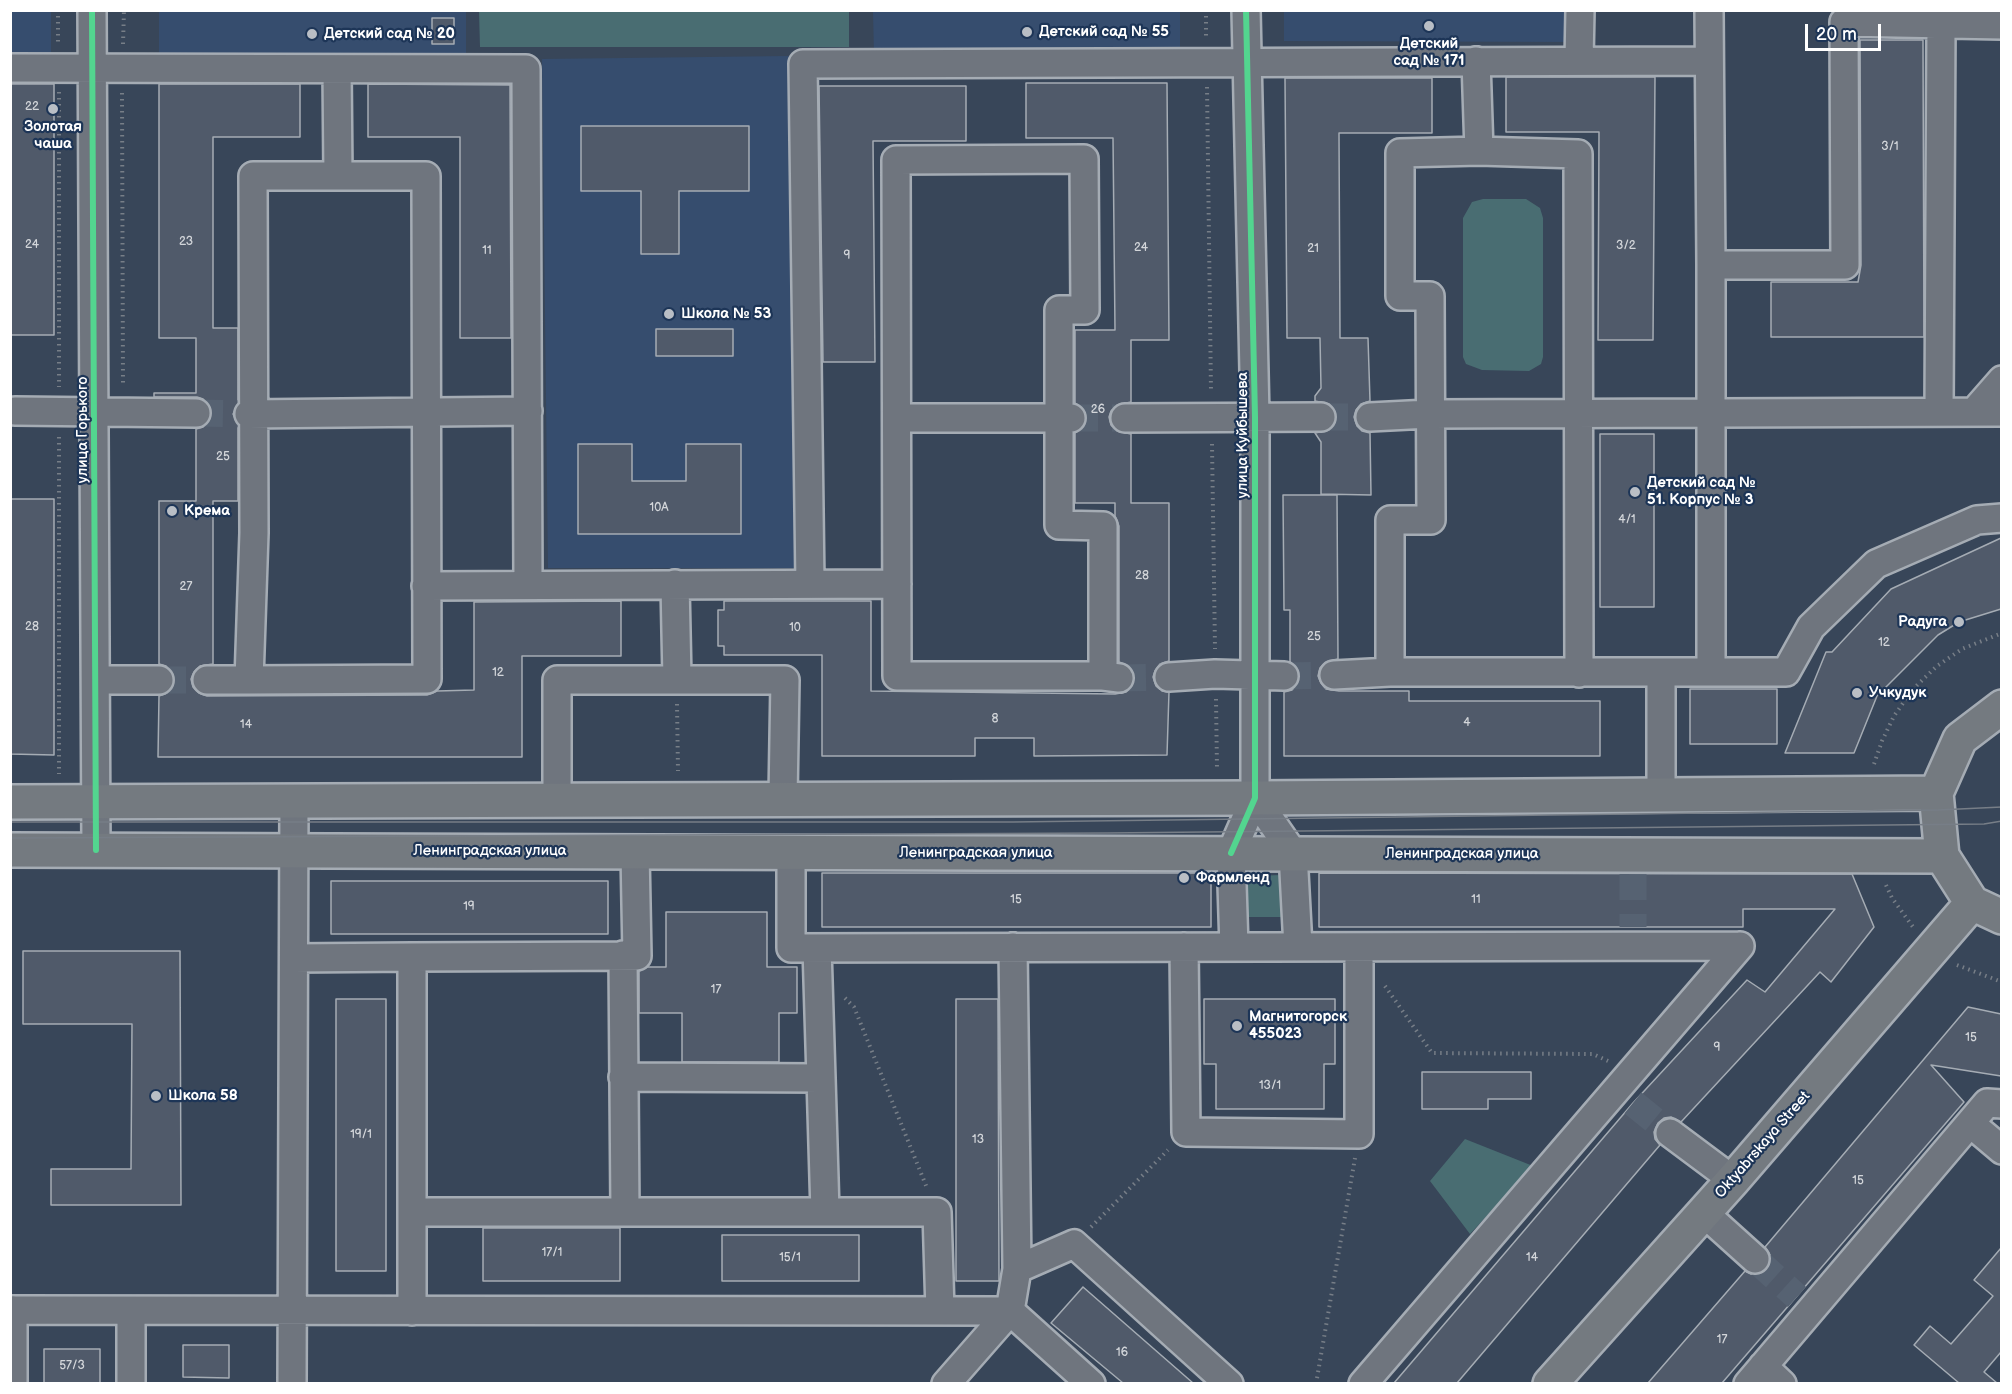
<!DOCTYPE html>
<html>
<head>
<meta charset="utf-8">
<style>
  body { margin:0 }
  #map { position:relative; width:2012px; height:1394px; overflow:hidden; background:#384659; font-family:"Balsamiq Sans",sans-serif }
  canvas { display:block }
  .frame { position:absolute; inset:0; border:12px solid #fff; pointer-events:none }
  .scale { position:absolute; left:1805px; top:24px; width:76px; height:27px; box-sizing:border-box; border:3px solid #fff; border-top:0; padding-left:8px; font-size:18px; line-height:21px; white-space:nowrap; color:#fff; -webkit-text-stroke:4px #1d3557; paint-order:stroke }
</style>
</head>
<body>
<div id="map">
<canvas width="2012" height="1394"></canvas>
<div class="frame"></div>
<div class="scale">20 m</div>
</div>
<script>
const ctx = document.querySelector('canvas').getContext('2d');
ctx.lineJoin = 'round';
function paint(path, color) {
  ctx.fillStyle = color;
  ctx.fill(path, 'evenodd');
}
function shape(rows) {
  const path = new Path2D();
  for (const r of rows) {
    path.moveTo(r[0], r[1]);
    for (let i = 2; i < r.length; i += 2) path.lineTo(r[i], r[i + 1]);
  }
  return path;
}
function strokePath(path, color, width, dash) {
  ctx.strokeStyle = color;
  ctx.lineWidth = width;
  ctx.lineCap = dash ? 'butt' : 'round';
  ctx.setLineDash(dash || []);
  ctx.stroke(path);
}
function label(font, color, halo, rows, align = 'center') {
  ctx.font = font + ' "Balsamiq Sans",sans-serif';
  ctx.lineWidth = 4.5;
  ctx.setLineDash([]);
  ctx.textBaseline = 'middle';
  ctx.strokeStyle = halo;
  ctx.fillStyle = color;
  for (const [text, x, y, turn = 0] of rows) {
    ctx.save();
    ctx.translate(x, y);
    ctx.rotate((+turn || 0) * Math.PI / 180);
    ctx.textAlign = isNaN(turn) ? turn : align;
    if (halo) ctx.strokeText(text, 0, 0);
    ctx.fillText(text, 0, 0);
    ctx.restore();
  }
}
paint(shape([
  [11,11,51,11,51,55,11,55],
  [159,11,466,11,466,59,159,58],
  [873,11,1180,11,1180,54,874,55],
  [1284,11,1574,11,1574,42,1284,41],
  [789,56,796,568,548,568,542,59]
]), '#364d6e');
paint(shape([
  [479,11,849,11,849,47,480,47],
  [1483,199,1526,199,1540,208,1543,218,1543,357,1541,364,1529,371,1482,370,1466,364,1463,357,1463,218,1472,202],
  [1283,875,1284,917,1247,917,1246,876],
  [1465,1139,1533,1166,1470,1234,1430,1181]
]), '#496d72');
const building = shape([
  [432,18,454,18,454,44,432,44,432,18],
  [1860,40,1923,40,1924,337,1771,337,1771,282,1858,282,1861,265,1860,40],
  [1506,77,1655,77,1653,340,1598,340,1599,132,1506,132,1506,77],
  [1285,78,1432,78,1432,133,1339,133,1340,338,1368,338,1370,401,1361,404,1356,410,1354,417,1357,426,1362,431,1370,433,1371,495,1321,494,1321,442,1315,433,1329,430,1334,425,1337,417,1335,410,1329,404,1315,401,1315,396,1321,388,1320,338,1287,338,1285,78],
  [1026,83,1167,83,1169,340,1131,340,1131,402,1117,405,1111,411,1109,417,1111,425,1117,431,1131,434,1131,503,1169,503,1169,661,1160,664,1155,671,1153,677,1156,686,1162,691,1169,692,1167,755,1034,756,1034,738,975,738,975,756,822,756,822,655,724,655,724,646,718,646,718,610,724,610,724,601,871,601,871,691,1115,694,1126,692,1132,687,1134,681,1134,672,1129,666,1119,662,1119,526,1115,516,1115,503,1075,503,1075,433,1084,426,1087,419,1084,410,1075,403,1075,330,1115,330,1113,138,1026,138,1026,83],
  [10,84,54,84,54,335,10,335,10,84],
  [159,84,300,84,300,137,213,137,213,328,238,328,238,404,233,414,238,425,238,501,213,501,213,664,200,666,194,672,191,679,193,687,199,693,207,696,427,695,437,691,474,690,474,602,621,601,621,656,522,656,522,757,158,757,159,696,167,693,173,687,175,681,172,672,166,666,159,664,159,501,196,501,196,429,203,427,209,421,212,413,209,405,203,399,197,397,154,397,154,393,196,393,196,338,159,338,159,84],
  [368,84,510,85,511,338,460,338,460,137,368,137,368,84],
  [819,86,966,86,966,141,873,141,875,362,823,362,819,86],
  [581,126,749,126,749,191,679,191,679,254,641,254,641,191,581,191,581,126],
  [656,329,733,329,733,356,656,356,656,329],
  [1600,434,1654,434,1654,607,1600,607,1600,434],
  [578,444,632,444,632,481,686,481,686,444,741,444,741,534,578,534,578,444],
  [1283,495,1337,495,1338,659,1326,662,1320,668,1318,676,1321,683,1326,689,1339,691,1409,691,1409,701,1600,701,1600,756,1284,756,1284,692,1292,690,1297,685,1300,676,1298,668,1290,662,1290,610,1284,610,1283,495],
  [10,499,54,499,54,755,10,754,10,499],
  [2001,538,2001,609,1959,622,1938,635,1877,696,1854,753,1785,753,1826,652,1832,652,1891,589,2001,538],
  [1690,689,1777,689,1777,744,1690,744,1690,689],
  [822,873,1211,873,1211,927,822,927,822,873],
  [1319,873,1852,874,1874,927,1831,982,1820,972,1681,1122,1671,1117,1664,1118,1658,1123,1654,1132,1655,1139,1660,1145,1457,1383,1394,1383,1633,1103,1747,980,1765,992,1835,909,1743,909,1743,927,1319,927,1319,873],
  [331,881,608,881,608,934,331,934,331,881],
  [666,912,767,912,767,967,797,967,797,1013,779,1013,779,1062,682,1062,682,1013,639,1013,639,971,647,967,666,967,666,912],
  [23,951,180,951,181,1205,51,1205,51,1169,131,1169,132,1024,23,1024,23,951],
  [336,999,386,999,386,1271,336,1271,336,999],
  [956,999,998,999,999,1281,956,1281,956,999],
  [1204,999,1335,999,1335,1064,1324,1064,1324,1109,1216,1109,1216,1064,1204,1064,1204,999],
  [1968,1007,2001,1014,2001,1076,1931,1065,1964,1102,1722,1383,1648,1383,1745,1271,1751,1274,1759,1274,1767,1269,1770,1263,1770,1255,1765,1247,1968,1007],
  [1422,1072,1531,1072,1531,1099,1488,1099,1488,1109,1422,1109,1422,1072],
  [483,1228,620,1228,620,1281,483,1281,483,1228],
  [722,1235,859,1235,859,1281,722,1281,722,1235],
  [2001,1248,2001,1352,1984,1372,1997,1383,1959,1383,1914,1345,1930,1326,1951,1344,1993,1296,1974,1280,2001,1248],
  [1083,1287,1193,1383,1123,1383,1051,1323,1083,1287],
  [183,1345,229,1345,229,1378,183,1377,183,1345],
  [44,1349,100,1349,100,1383,44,1383,44,1349]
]);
paint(building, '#505a6a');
strokePath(building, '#a5acb4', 1.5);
strokePath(shape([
  [196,413,249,414],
  [1321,417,1370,417],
  [1071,418,1125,418],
  [1284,676,1334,675],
  [1119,678,1169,677],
  [159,680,207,680],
  [1633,873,1633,927],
  [1633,1103,1670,1133],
  [1755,1259,1797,1297]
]), '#566272', 27, [27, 14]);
const minor = shape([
  [92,10,96,850],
  [1709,10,1711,265,1711,672],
  [1476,61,1479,151],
  [1579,61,1580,10],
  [10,68,526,69,528,585],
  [337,69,338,176],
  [253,176,426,176,427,679,249,680,254,533,253,176],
  [1711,265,1845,265,1844,22,2002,25],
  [15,411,196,413],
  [1939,412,1941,25],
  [1974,412,2002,380],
  [249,414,528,411],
  [1370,417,1429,414,2002,412],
  [898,418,1071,418],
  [1125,418,1321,417],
  [675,584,677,679],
  [810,584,803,64,1708,61],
  [426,586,897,584],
  [1390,672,1390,520,1431,520,1430,296,1400,296,1400,153,1479,151,1578,154,1579,673],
  [1334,675,1390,672,1786,672,1811,627,1876,564,1977,520,2002,518],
  [1103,676,1103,526,1059,525,1059,310,1085,310,1084,159,896,160,897,676,1103,676,1119,678],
  [1169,677,1215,674,1284,676],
  [96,680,159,680],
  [207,680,249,680],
  [1661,795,1661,672],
  [1255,798,1293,853,1298,947],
  [557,800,557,680,785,680,783,798],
  [635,852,637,956,412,957,412,1212,937,1212,940,1311],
  [791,852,791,948,1740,946],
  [1013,947,1017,1269,1074,1244,1229,1384],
  [1184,947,1186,1132,1359,1134,1359,947],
  [1234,947,1231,853,1255,798,1255,417,1246,10],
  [623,955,625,1212],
  [294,958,412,957],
  [623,1077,821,1078,817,948],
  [821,1078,825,1212],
  [1970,1123,2002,1150],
  [1670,1133,1733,1180],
  [412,1212,412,1311],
  [1704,1213,1755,1259],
  [10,1310,1010,1311,1091,1384],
  [13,1310,13,1384],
  [1763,1366,1782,1384],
  [131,1384,131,1311],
  [292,1384,294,800],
  [946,1384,1010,1311,1017,1269],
  [1363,1384,1740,946],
  [1748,1384,1987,1103,2002,1104]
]);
const major = shape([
  [2002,707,1960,739,1936,793,1942,856,1972,903,2002,917],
  [10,802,1255,798,1936,793],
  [10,850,1942,856],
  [1550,1384,1733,1180,1972,903]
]);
strokePath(minor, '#a5acb4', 32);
strokePath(major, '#a5acb4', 38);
strokePath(shape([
  [58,10,58,42],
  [1206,10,1206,38],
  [123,44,124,10],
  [1207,87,1211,392],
  [59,92,59,387],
  [122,93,123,386],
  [59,437,59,774],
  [1212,444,1215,649],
  [1216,699,1217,769],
  [677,704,678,771],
  [1874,764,1882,741,1894,716,1913,689,1937,666,1962,649,2002,633],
  [1886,885,1892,898,1913,927],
  [1957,965,2002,982],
  [1385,986,1432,1053,1593,1054,1608,1061],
  [845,998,854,1007,927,1188],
  [1091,1227,1168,1150],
  [1316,1384,1355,1158]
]), '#777e87', 4, [1.5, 4.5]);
strokePath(minor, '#6f757e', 27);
strokePath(major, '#747a80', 33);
strokePath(shape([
  [10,822,1013,822,1938,810,2002,807],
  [10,838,1107,833,1984,824,2002,821]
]), '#777e87', 1.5);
strokePath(shape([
  [92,10,96,850],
  [1231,853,1255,798,1255,417,1246,10]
]), '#53d58f', 6);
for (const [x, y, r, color] of [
  [1429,26,6,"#b9bec5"],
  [1027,32,6,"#b9bec5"],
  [312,34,6,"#b9bec5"],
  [53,109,6,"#b9bec5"],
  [669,314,6,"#b9bec5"],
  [1635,492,6,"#b9bec5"],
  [172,511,6,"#b9bec5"],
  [1959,622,6,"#b9bec5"],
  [1857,693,6,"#b9bec5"],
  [1184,878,6,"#b9bec5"],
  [1237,1026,6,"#b9bec5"],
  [156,1096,6,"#b9bec5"]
]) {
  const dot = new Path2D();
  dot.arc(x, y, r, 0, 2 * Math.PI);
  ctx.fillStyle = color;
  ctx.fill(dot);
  strokePath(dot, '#1d3557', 2);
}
label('12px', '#d3d6da', null, [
  ["22",32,107],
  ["3/1",1890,147],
  ["23",186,242],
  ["24",32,245],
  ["3/2",1626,246],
  ["24",1141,248],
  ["21",1313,249],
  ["11",487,251],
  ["9",847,256],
  ["26",1098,410],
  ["25",223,457],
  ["10А",659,508],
  ["4/1",1627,520],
  ["28",1142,576],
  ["27",186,587],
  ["28",32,627],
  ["10",795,628],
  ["25",1314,637],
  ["12",1884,643],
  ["12",498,673],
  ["8",995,719],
  ["4",1467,723],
  ["14",246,725],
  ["15",1016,900],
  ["11",1476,900],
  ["19",469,907],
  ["17",716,990],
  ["15",1971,1038],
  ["9",1717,1048],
  ["13/1",1270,1086],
  ["19/1",361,1135],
  ["13",978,1140],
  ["15",1858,1181],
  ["17/1",552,1253],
  ["15/1",790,1258],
  ["14",1532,1258],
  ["17",1722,1340],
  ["16",1122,1353],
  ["57/3",72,1366]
]);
label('bold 15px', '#fff', '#1d3557', [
  ["Детский сад № 55",1039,32],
  ["Детский сад № 20",324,34],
  ["Детский",1429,44,"center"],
  ["сад № 171",1429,61,"center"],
  ["Золотая",53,127,"center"],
  ["чаша",53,144,"center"],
  ["Школа № 53",681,314],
  ["Детский сад №",1647,483],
  ["51. Корпус № 3",1647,500],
  ["Крема",184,511],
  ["Радуга",1947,622,"right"],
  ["Учкудук",1869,693],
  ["Фармленд",1196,878],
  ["Магнитогорск",1249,1017],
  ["455023",1249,1034],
  ["Школа 58",168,1096]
], 'left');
label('15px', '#fff', '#1d3557', [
  ["улица Горького",83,430,-90],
  ["улица Куйбышева",1243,435,-90],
  ["Ленинградская улица",490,851],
  ["Ленинградская улица",976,853],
  ["Ленинградская улица",1462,854],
  ["Oktyabrskaya Street",1763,1145,-49]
]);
</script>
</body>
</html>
